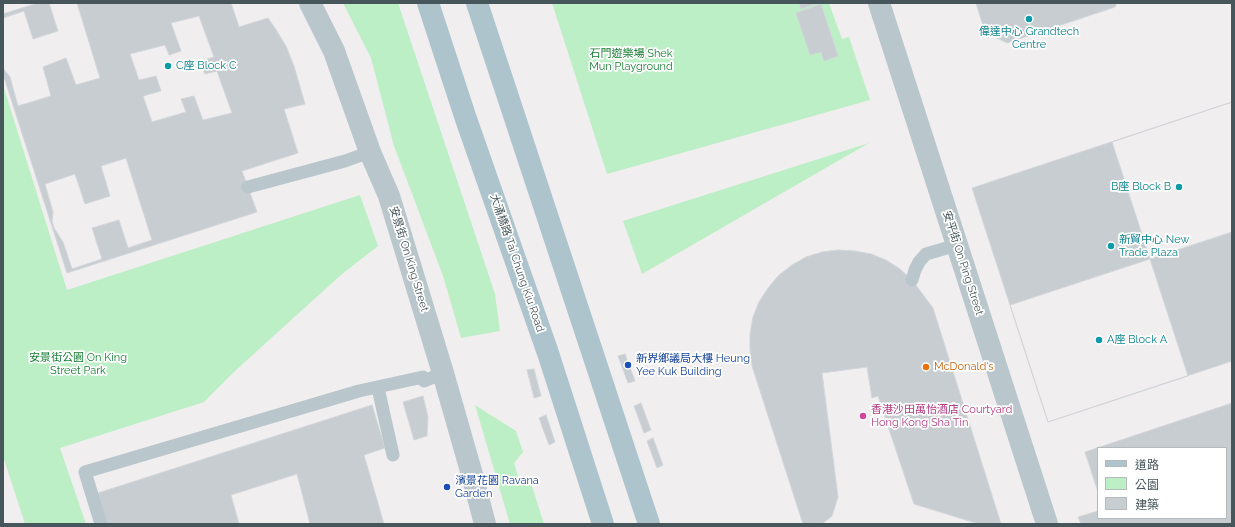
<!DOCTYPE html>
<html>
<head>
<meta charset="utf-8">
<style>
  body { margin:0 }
  #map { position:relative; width:1235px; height:527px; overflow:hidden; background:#f1eeef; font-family:Raleway,"Noto Sans TC",sans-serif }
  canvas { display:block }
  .frame { position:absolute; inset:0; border:4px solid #46565b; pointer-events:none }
  .legend { position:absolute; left:1097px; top:447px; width:130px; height:72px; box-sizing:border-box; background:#fff; border:1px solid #b5bbbd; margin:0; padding:5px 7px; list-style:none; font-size:12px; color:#46565b }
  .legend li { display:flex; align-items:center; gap:8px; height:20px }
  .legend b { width:20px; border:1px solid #b5bbbd }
</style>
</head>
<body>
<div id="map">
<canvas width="1235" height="527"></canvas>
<div class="frame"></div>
<ul class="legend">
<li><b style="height:5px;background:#aec4cd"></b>道路</li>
<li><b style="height:11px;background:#bcefc5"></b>公園</li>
<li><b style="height:11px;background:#c8cdd1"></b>建築</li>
</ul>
</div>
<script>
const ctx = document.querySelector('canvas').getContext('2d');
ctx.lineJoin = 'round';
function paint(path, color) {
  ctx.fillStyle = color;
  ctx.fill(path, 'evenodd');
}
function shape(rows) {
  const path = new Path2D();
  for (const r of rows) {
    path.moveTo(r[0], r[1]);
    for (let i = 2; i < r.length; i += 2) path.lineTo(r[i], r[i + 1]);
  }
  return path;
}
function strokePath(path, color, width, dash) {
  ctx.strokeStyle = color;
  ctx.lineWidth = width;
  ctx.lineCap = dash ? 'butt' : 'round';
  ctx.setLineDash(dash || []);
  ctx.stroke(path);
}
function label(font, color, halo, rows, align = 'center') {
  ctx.font = font + ' Raleway,"Noto Sans TC",sans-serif';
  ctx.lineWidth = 3.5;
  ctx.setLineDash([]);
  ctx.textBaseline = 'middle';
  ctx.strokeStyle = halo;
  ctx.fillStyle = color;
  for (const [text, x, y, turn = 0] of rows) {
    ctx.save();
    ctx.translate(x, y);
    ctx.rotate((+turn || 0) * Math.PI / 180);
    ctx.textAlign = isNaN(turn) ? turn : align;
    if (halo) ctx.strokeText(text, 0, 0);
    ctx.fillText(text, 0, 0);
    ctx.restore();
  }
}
paint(shape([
  [343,3,398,3,495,294,500,331,461,338,443,276,394,146,371,58],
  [552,3,829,3,842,39,849,37,870,100,607,174],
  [3,85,67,290,360,195,378,246,342,274,236,370,204,402,60,448,86,524,25,524,3,456],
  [869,143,642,274,623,221],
  [475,405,516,431,523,452,514,463,519,480,531,483,544,524,510,524]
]), '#bcefc5');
const building = shape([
  [38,3,231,3,239,27,268,18,275,28,286,46,294,66,305,104,284,109,298,153,242,171,257,212,67,273,3,74,3,14,38,3],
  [49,3,77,3,100,78,76,85,66,58,43,67,51,96,18,106,10,77,3,68,3,18,24,11,33,39,58,31,49,3],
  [799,3,815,3,815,4,801,9,799,3],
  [976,3,1117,3,1115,7,1007,43,985,32,976,3],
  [821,4,838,56,824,61,821,52,810,55,796,13,821,4],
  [199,16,214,57,200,61,205,74,217,71,232,113,203,120,194,96,181,99,186,112,152,122,143,96,161,91,156,76,139,80,130,54,165,45,169,55,181,51,171,23,199,16],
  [1232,102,1232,361,1048,422,972,188,1232,102],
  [1232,102,1232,232,1150,259,1112,142,1232,102],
  [126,158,152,240,128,248,119,220,92,228,102,259,72,269,63,242,54,228,52,221,53,212,45,184,75,174,85,204,110,196,101,166,126,158],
  [838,250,855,251,871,254,886,260,900,269,912,280,933,308,1001,524,803,524,752,366,750,350,750,334,753,317,759,302,768,288,778,276,792,265,806,257,822,252,838,250],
  [1150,259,1188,376,1048,422,1010,305,1150,259],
  [625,354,635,381,628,383,618,356,625,354],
  [867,367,872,398,878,396,914,504,979,524,822,524,832,516,838,497,822,373,867,367],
  [534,369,541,396,534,398,527,370,534,369],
  [423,396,428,417,427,436,414,440,403,402,423,396],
  [641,403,651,430,644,433,634,406,641,403],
  [1232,403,1232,524,1081,524,1078,517,1098,511,1098,518,1226,518,1226,448,1098,448,1098,492,1085,452,1232,403],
  [372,405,385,448,364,455,384,524,310,524,297,474,231,495,239,524,107,524,98,493,372,405],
  [546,415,555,442,549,445,539,418,546,415],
  [653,438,663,465,657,468,647,441,653,438]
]);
paint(building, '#c8cdd1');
strokePath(building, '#d2d6da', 1);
strokePath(shape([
  [248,187,345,161,370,152],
  [912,280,915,270,919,262,926,254,957,245],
  [378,388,393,455],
  [101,524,85,472,359,391,423,377,424,381,443,373]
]), '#b9c6cb', 13);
strokePath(shape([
  [310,3,334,51,370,152,389,196,443,373,471,471,485,524],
  [879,3,1047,524]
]), '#b9c6cb', 22);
strokePath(shape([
  [428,3,466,119,548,353,603,524],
  [477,3,649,524]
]), '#aec4cd', 22);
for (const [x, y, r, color] of [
  [1029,19,4,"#0f9aa8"],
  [168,66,4,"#0f9aa8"],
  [1179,187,4,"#0f9aa8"],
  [1111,246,4,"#0f9aa8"],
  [1099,340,4,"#0f9aa8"],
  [628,365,4,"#1a4fb4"],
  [926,367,4,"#e8710a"],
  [863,416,4,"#d1479c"],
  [447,487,4,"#1a4fb4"]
]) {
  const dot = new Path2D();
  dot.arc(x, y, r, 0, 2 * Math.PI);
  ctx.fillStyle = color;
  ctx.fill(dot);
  strokePath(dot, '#fff', 1.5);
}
label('11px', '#0d838f', '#fff', [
  ["偉達中心 Grandtech",1029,32,"center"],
  ["Centre",1029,45,"center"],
  ["C座 Block C",176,66],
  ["B座 Block B",1171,187,"right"],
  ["新貿中心 New",1119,240],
  ["Trade Plaza",1119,253],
  ["A座 Block A",1107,340]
], 'left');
label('11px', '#177d34', '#fff', [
  ["石門遊樂場 Shek",631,54],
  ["Mun Playground",631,67],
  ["安景街公園 On King",78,358],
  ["Street Park",78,371]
]);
label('11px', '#46565b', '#fff', [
  ["安景街 On King Street",409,259,73],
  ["大涌橋路 Tai Chung Kiu Road",517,263,71],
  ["安平街 On Ping Street",963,263,72]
]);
label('11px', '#164399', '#fff', [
  ["新界鄉議局大樓 Heung",636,359],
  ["Yee Kuk Building",636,372],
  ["濱景花園 Ravana",455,481],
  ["Garden",455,494]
], 'left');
label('11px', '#c56008', '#fff', [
  ["McDonald's",934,367]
], 'left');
label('11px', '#b23c85', '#fff', [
  ["香港沙田萬怡酒店 Courtyard",871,410],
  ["Hong Kong Sha Tin",871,423]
], 'left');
</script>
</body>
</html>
